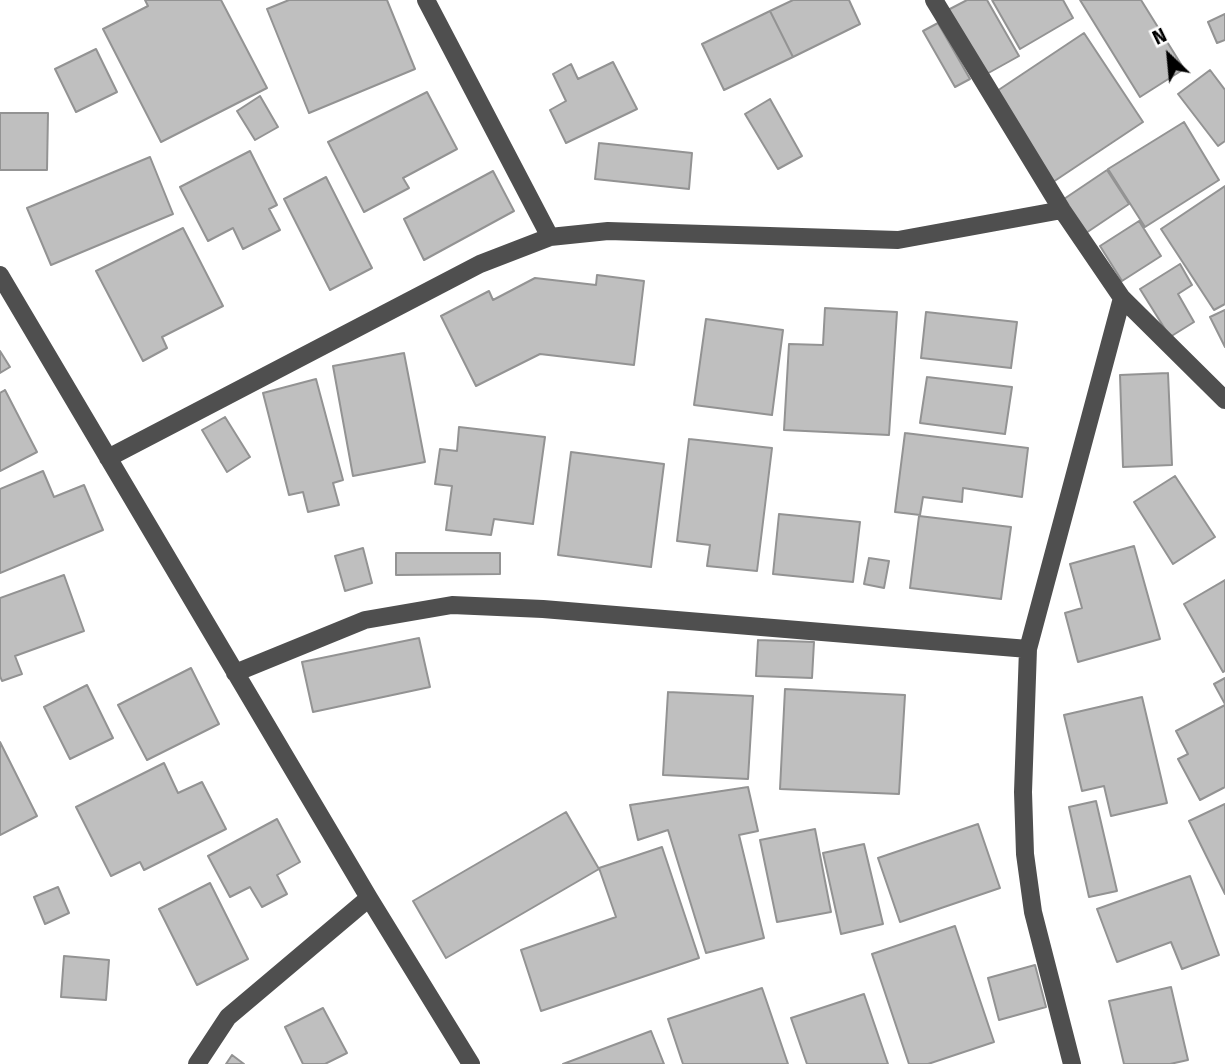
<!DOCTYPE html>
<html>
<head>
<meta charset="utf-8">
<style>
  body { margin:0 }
  #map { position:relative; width:1225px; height:1064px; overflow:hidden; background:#fff; font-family:"Fira Sans",sans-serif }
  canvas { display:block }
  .north { position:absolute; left:1134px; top:21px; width:70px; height:70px; -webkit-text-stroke:5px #fff; paint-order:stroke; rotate:334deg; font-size:19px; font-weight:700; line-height:28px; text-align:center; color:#000 }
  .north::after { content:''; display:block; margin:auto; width:24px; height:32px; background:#000; clip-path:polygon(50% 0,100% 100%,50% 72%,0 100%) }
</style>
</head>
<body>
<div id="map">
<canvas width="1225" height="1064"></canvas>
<div class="north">N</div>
</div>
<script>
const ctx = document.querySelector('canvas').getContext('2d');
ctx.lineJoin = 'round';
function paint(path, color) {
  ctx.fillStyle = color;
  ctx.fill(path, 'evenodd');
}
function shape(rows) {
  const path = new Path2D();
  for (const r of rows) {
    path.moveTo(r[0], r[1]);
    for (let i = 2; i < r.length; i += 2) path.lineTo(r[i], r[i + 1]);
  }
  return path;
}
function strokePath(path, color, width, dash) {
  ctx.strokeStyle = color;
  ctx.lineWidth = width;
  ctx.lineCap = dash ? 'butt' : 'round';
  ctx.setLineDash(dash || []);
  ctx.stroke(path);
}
const building = shape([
  [145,0,221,0,267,88,161,142,103,29,148,6,145,0],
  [289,0,387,0,415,69,309,113,267,9,289,0],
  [793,0,849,0,860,24,793,57,770,11,793,0],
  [967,0,987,0,1019,56,983,76,946,11,967,0],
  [992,0,1063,0,1073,18,1020,49,992,0],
  [1080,0,1141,0,1184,69,1140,97,1080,0],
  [770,11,793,57,724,90,702,44,770,11],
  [1225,14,1225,40,1217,43,1208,22,1225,14],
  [938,23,970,79,955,87,923,31,938,23],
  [1084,33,1143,122,1053,182,994,93,1084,33],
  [96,49,117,92,76,112,55,69,96,49],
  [613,62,637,109,566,143,550,110,566,101,553,74,571,64,578,79,613,62],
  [1210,70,1225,90,1225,141,1218,146,1178,94,1210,70],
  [427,92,457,149,403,178,409,188,364,212,328,142,427,92],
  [260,96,278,127,255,140,237,111,260,96],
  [770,99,802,156,778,169,745,114,770,99],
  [0,113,48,113,47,170,0,170,0,113],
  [1184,122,1219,180,1145,227,1108,169,1184,122],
  [599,143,692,153,689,189,595,179,599,143],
  [250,151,277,205,269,209,280,230,243,249,233,228,208,241,180,187,250,151],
  [150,157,173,214,51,265,27,208,150,157],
  [1107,170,1129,204,1083,235,1061,201,1107,170],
  [493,171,514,211,424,260,404,219,493,171],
  [326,177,372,268,330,290,284,199,326,177],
  [1225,186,1225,304,1214,310,1161,229,1225,186],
  [1139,221,1161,256,1122,281,1100,246,1139,221],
  [183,228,223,306,162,337,167,348,143,361,96,271,183,228],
  [1180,264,1192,285,1178,294,1194,322,1170,337,1140,289,1180,264],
  [597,275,644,281,634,365,540,354,476,386,441,316,489,291,493,300,535,278,596,285,597,275],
  [825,308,897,312,889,435,784,430,789,344,823,345,825,308],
  [1225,310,1225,347,1210,317,1225,310],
  [926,312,1017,322,1011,368,921,358,926,312],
  [706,319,783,330,772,415,694,405,706,319],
  [0,351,10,367,0,373,0,351],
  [404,353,425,462,353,476,333,366,404,353],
  [1168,373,1172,465,1123,467,1120,375,1168,373],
  [927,377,1012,387,1005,434,920,423,927,377],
  [316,379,343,480,333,483,339,505,308,512,303,492,289,495,263,393,316,379],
  [5,390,37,452,0,471,0,393,5,390],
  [225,417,250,457,227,472,202,430,225,417],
  [459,427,545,437,533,524,494,519,491,535,446,530,452,486,435,484,440,449,457,451,459,427],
  [905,433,1028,448,1022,497,963,488,962,502,923,497,920,515,895,512,905,433],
  [689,439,772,448,757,571,707,566,710,545,677,541,689,439],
  [571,452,664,464,651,567,558,555,571,452],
  [43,471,54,497,84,485,103,530,0,573,0,489,43,471],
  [1175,476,1215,537,1173,564,1134,502,1175,476],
  [779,514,860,522,853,582,773,574,779,514],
  [919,516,1011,527,1001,599,910,588,919,516],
  [1134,546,1160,639,1078,662,1065,613,1082,608,1070,564,1134,546],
  [363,548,372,583,345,591,335,556,363,548],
  [396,553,500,553,500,574,396,575,396,553],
  [869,558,889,561,884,588,864,584,869,558],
  [64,575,84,631,15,656,22,674,2,681,0,676,0,598,64,575],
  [1225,580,1225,671,1223,672,1184,604,1225,580],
  [419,638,430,687,313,712,302,662,419,638],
  [758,640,814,642,812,678,756,676,758,640],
  [191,668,219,724,147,760,118,705,191,668],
  [1225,678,1225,704,1214,684,1225,678],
  [87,685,113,738,70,759,44,707,87,685],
  [785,689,905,695,899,794,780,789,785,689],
  [668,692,753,696,748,779,663,775,668,692],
  [1142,697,1167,803,1111,816,1104,786,1082,791,1064,715,1142,697],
  [1225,705,1225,787,1200,800,1178,759,1188,754,1176,731,1225,705],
  [0,742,37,816,0,835,0,742],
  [164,763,178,793,202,782,226,829,144,870,140,862,111,876,76,807,164,763],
  [748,787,758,831,739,835,764,938,706,953,668,830,638,840,630,805,748,787],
  [1096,801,1117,891,1089,897,1069,807,1096,801],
  [1225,804,1225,894,1189,821,1225,804],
  [566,812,599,869,446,958,413,901,566,812],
  [277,819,300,862,277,875,287,894,262,907,250,887,230,897,208,856,277,819],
  [978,824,1000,888,900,922,878,858,978,824],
  [815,829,831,912,777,922,760,840,815,829],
  [864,844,883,924,841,934,823,853,864,844],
  [662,847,699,958,541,1011,521,950,616,917,599,868,662,847],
  [1190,876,1219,955,1182,969,1171,942,1117,962,1097,909,1190,876],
  [210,883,248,959,197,985,159,909,210,883],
  [58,887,69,913,45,924,34,897,58,887],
  [955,926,994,1042,928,1064,909,1064,872,954,955,926],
  [64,956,109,960,106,1000,61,997,64,956],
  [1035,965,1046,1007,999,1020,988,978,1035,965],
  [1171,987,1188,1060,1170,1064,1124,1064,1109,1001,1171,987],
  [762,988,788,1064,683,1064,668,1019,762,988],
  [864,994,888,1064,807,1064,791,1018,864,994],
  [323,1008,347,1053,325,1064,303,1064,285,1027,323,1008],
  [651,1031,664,1064,563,1064,651,1031],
  [232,1055,244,1064,226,1064,232,1055]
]);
paint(building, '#bfbfbf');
strokePath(building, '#939393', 2);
strokePath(shape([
  [426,0,550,237],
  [934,0,1062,210,1122,298,1225,400],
  [0,275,369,898,471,1064],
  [108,458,480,264,550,237,608,231,898,240,1062,210],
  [235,673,365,620,452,605,543,609,1028,649],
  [197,1064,228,1017,369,898],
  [1072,1064,1033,912,1025,854,1023,792,1028,649,1122,298]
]), '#4f4f4f', 18);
</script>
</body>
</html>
